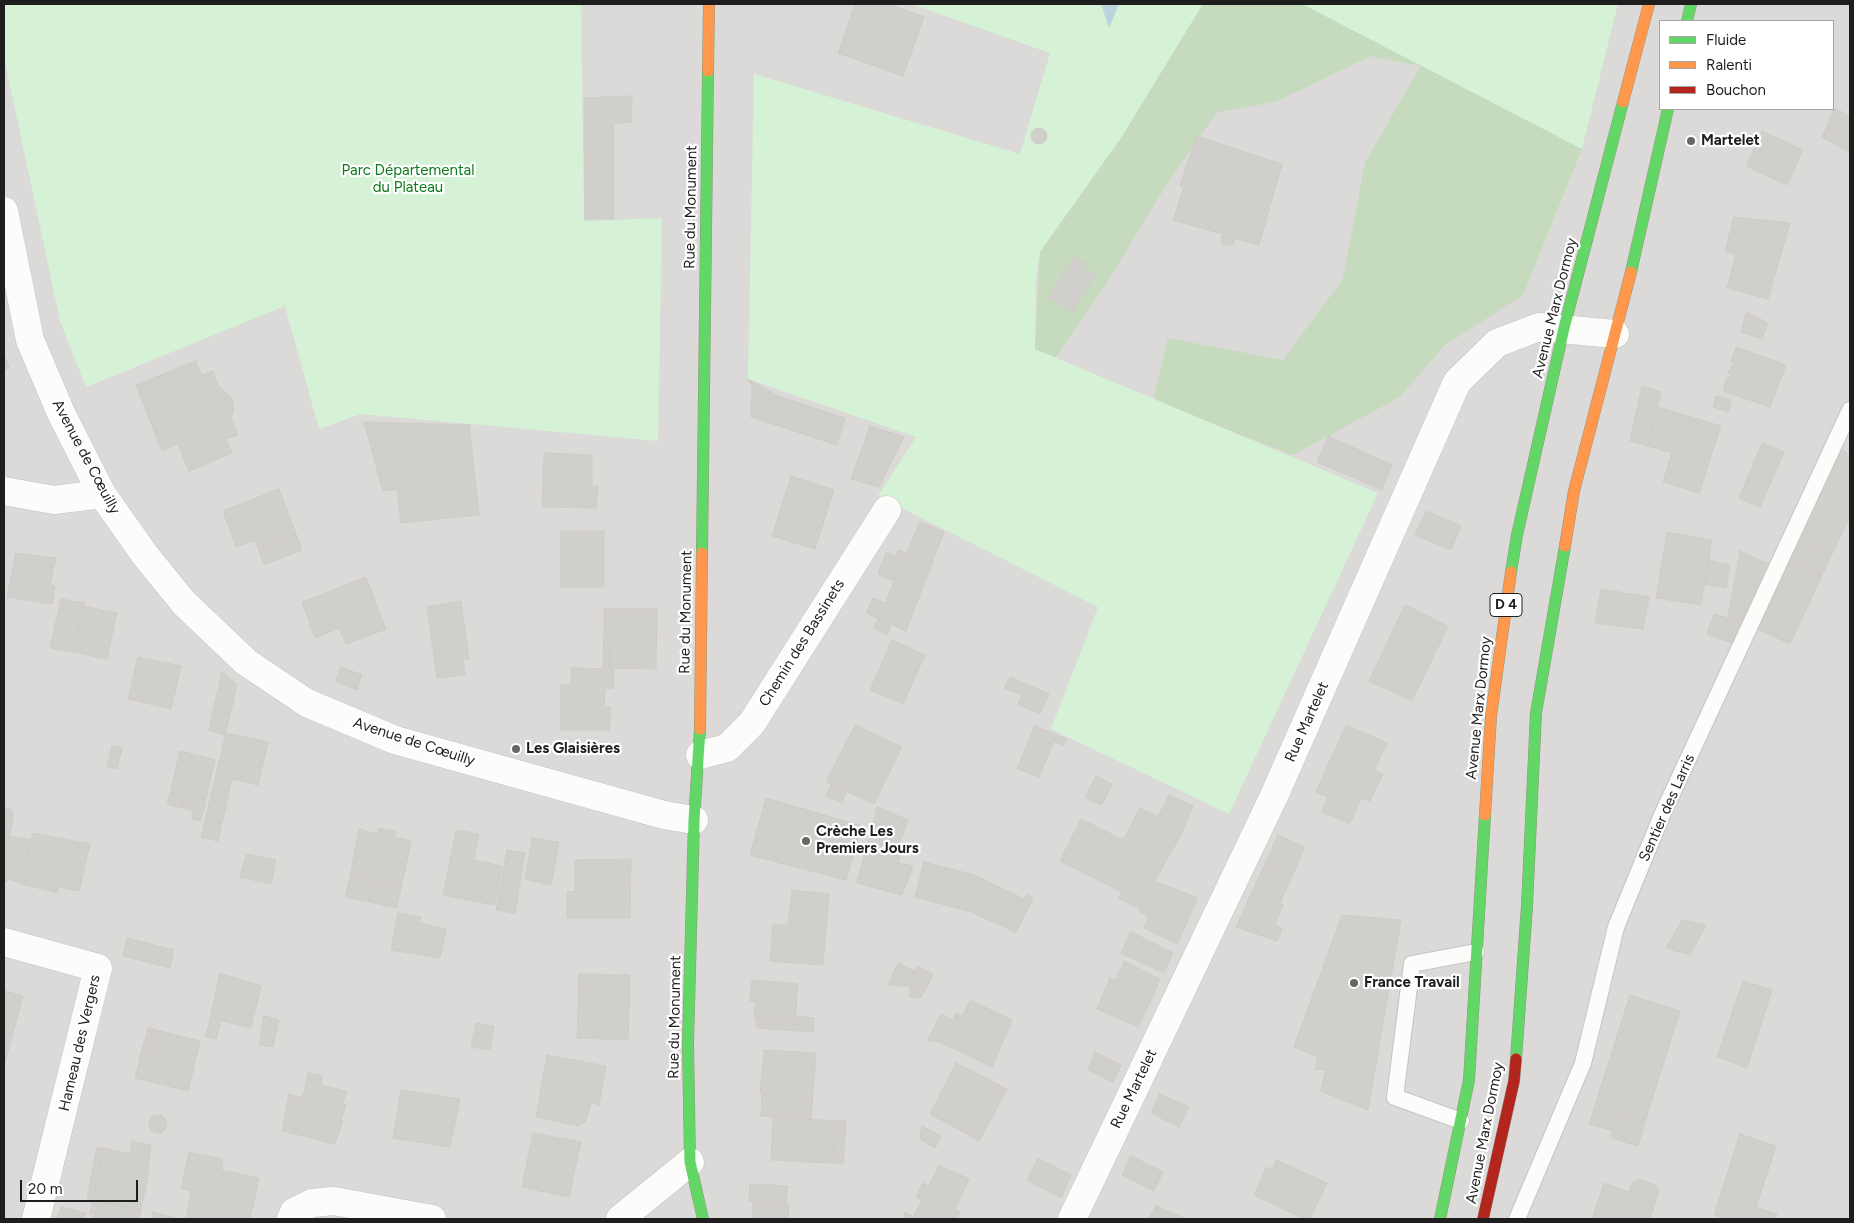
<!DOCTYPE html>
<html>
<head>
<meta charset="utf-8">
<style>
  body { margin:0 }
  #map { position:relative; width:1854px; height:1223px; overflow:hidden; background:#ecebe7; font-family:Figtree,sans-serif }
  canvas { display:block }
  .frame { position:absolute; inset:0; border:5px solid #1e1e1e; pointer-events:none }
  .legend { position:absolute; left:1659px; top:20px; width:175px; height:90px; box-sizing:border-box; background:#fff; border:1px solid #a5a5a5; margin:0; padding:6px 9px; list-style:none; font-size:15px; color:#1e1e1e }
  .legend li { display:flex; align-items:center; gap:10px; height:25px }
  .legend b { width:25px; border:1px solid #a5a5a5 }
  .scale { position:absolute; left:20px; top:1180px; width:118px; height:22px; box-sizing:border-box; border:2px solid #1e1e1e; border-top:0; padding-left:6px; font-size:15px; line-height:18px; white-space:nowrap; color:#1e1e1e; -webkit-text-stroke:4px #fff; paint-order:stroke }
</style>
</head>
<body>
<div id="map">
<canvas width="1854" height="1223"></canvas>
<div class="frame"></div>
<ul class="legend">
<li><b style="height:6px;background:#63d668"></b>Fluide</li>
<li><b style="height:6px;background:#ff974d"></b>Ralenti</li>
<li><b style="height:6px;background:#b3261e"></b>Bouchon</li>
</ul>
<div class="scale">20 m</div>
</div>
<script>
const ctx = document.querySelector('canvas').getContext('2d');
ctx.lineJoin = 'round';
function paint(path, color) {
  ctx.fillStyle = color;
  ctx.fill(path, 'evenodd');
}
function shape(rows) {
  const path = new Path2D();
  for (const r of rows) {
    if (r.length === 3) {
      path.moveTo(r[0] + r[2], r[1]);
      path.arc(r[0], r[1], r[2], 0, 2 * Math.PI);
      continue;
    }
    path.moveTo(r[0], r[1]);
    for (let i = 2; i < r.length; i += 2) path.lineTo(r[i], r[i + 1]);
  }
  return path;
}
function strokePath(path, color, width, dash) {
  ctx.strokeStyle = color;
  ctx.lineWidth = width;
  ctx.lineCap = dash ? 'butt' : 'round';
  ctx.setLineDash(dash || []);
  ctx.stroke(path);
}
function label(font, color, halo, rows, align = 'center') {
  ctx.font = font + ' Figtree,sans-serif';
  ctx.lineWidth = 4.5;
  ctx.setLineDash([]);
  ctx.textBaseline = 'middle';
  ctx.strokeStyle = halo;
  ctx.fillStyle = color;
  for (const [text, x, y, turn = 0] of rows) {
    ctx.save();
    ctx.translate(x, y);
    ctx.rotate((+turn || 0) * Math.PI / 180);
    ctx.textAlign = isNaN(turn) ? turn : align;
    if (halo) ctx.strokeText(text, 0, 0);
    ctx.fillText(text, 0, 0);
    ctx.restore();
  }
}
paint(shape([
  [4,4,1850,4,1850,1219,4,1219],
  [1660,21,1833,21,1833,109,1660,109]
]), '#dbdad8');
paint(shape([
  [1710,4,1722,4,1717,21,1706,21],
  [1633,315,1645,318,1624,392,1613,389],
  [1413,925,1446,932,1436,1074,1411,1193,1339,1175,1351,1122,1379,1121],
  [1236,927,1305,959,1279,1042,1246,1136,1159,1094]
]), '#dadad8');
paint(shape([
  [1201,4,1618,4,1582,149,1523,295,1444,346,1400,397,1293,455,1153,401,1168,338,1283,360,1343,279,1365,162,1421,66,1371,56,1275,102,1217,112,1172,176,1104,287,1055,358,1035,349,1040,252]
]), '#c6dabd');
paint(shape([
  [4,4,581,4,584,221,662,218,658,441,361,414,319,429,285,306,86,387,60,321,4,57],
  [911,4,1203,4,1121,138,1040,252,1036,282,1035,349,1378,493,1229,814,1051,729,1098,607,878,496,916,437,748,379,754,74,1020,154,1050,53],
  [1302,4,1618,4,1582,149]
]), '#d5f2d6');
paint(shape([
  [1101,4,1119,4,1109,28]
]), '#bad5df');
const building = shape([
  [855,4,889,4,924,17,903,76,838,53,855,4],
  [632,96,631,122,614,124,614,219,585,219,584,98,632,96],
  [1834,108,1850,116,1843,136,1826,129,1834,108],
  [1850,119,1850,140,1843,136,1850,119],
  [1039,136,8],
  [1826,129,1843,136,1839,146,1822,137,1826,129],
  [1762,131,1803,150,1787,185,1746,166,1762,131],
  [1196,136,1282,164,1259,245,1234,238,1233,245,1230,246,1221,243,1222,234,1173,220,1184,187,1180,186,1196,136],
  [1843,136,1850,140,1850,152,1839,147,1843,136],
  [1734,217,1790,223,1768,299,1727,288,1736,254,1725,251,1734,217],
  [1074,256,1086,263,1083,268,1095,275,1073,312,1048,298,1074,256],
  [1746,312,1768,323,1762,339,1741,332,1746,312],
  [1736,347,1786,365,1770,407,1723,391,1727,377,1733,378,1728,372,1732,365,1737,365,1731,362,1736,347],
  [4,357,5,357,9,368,4,369,4,357],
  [196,361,202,375,213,371,219,387,232,398,234,407,231,419,238,435,226,439,232,453,189,471,178,444,162,451,136,385,196,361],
  [748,379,776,395,845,418,837,445,751,417,752,387,748,379],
  [1642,386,1661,392,1648,446,1630,441,1642,386],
  [1716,396,1731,400,1729,412,1713,407,1716,396],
  [1658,407,1721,426,1699,493,1663,482,1672,453,1648,446,1658,407],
  [364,422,469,425,479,515,401,523,397,489,383,491,364,422],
  [870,426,904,437,879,487,851,479,870,426],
  [1328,436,1392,465,1382,490,1317,462,1328,436],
  [1762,443,1784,452,1760,507,1739,498,1762,443],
  [1841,449,1850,455,1850,517,1831,556,1799,540,1841,449],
  [544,453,592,455,592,486,598,486,596,508,542,507,544,453],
  [791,476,834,490,815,549,772,536,791,476],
  [279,489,296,534,258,548,255,540,236,547,223,511,279,489],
  [1426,511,1461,526,1451,550,1415,535,1426,511],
  [920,522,944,532,906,631,866,613,873,598,885,603,920,522],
  [561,531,604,531,604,587,561,587,561,531],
  [1667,532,1712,540,1701,605,1656,598,1667,532],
  [296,534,302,550,264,565,258,548,296,534],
  [1799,540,1831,556,1822,575,1791,558,1799,540],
  [899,550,906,553,894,581,878,574,886,553,896,556,899,550],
  [1740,551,1771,565,1744,624,1728,618,1740,551],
  [16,553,56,558,50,585,55,586,52,604,7,597,16,553],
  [1791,558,1822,575,1790,644,1758,629,1791,558],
  [1709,560,1730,565,1726,588,1705,584,1709,560],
  [366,577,386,629,346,644,339,628,315,638,302,602,366,577],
  [1601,589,1649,597,1643,629,1595,623,1601,589],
  [61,599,85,603,73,652,50,648,61,599],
  [461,601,469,659,463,659,465,675,437,678,427,607,461,601],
  [1405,605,1448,626,1412,701,1369,681,1405,605],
  [84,606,117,613,107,659,73,652,84,606],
  [604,609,657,609,656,669,609,668,610,626,604,626,604,609],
  [1714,614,1740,622,1732,643,1707,634,1714,614],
  [878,619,891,625,887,635,873,628,878,619],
  [604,626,610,626,609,668,603,668,604,626],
  [892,640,925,655,903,704,870,690,892,640],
  [138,657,181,666,171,709,128,699,138,657],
  [341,667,362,675,357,690,335,681,341,667],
  [571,668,614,669,613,689,605,688,604,707,611,707,609,730,561,730,561,685,571,685,571,668],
  [222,672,237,685,230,715,213,711,222,672],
  [1010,677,1049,694,1040,714,1018,704,1022,695,1004,688,1010,677],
  [213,711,230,715,225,735,209,730,213,711],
  [855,725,902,747,874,804,826,782,855,725],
  [1346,725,1387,743,1374,770,1383,774,1370,801,1361,798,1350,824,1322,812,1328,797,1316,792,1346,725],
  [1035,726,1067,739,1064,746,1054,741,1039,777,1017,769,1035,726],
  [226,733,268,742,258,785,232,779,218,841,201,837,226,733],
  [112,746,122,748,117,769,107,767,112,746],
  [180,751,215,760,201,821,192,819,194,811,182,808,187,791,172,786,180,751],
  [1096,776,1112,784,1102,805,1085,798,1096,776],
  [831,785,846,792,842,803,826,796,831,785],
  [172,786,187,791,182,808,167,804,172,786],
  [1169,795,1193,806,1184,829,1155,881,1198,898,1177,944,1144,928,1149,917,1139,912,1141,909,1118,898,1122,892,1060,861,1081,819,1123,840,1140,808,1158,817,1169,795],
  [766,798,862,826,846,880,750,855,766,798],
  [877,807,908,820,898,849,902,851,898,863,913,866,902,895,857,883,877,807],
  [4,808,10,809,14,814,4,861,4,808],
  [379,828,396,832,395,837,411,841,401,888,350,877,359,829,377,834,379,828],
  [456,830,479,834,474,860,502,866,495,905,443,895,456,830],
  [33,833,90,844,79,891,44,884,42,889,20,884,33,833],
  [1278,835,1305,847,1293,874,1265,864,1278,835],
  [9,836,31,840,21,882,8,879,7,882,4,881,4,861,9,836],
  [532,838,559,842,551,885,525,879,532,838],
  [507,850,525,853,515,913,496,910,507,850],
  [246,854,276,860,271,884,240,877,246,854],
  [631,859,630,918,567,918,567,891,575,892,575,860,631,859],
  [924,862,974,875,1020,897,1005,927,971,912,915,897,924,862],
  [1265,864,1293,874,1280,903,1283,905,1275,925,1282,929,1277,941,1236,927,1265,864],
  [350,877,401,888,397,908,345,897,350,877],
  [44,884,58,888,57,893,42,889,44,884],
  [792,890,829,894,823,965,770,961,773,925,788,925,792,890],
  [1027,895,1033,898,1016,933,1005,927,1020,897,1024,899,1027,895],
  [398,913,421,917,419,923,446,929,440,958,391,950,398,913],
  [1342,915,1401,920,1368,1110,1321,1091,1326,1069,1315,1070,1318,1057,1294,1047,1342,915],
  [1682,920,1706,925,1690,955,1666,948,1682,920],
  [1131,932,1173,953,1164,973,1121,953,1131,932],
  [127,938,174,950,170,968,123,956,127,938],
  [1124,961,1160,979,1152,998,1116,980,1124,961],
  [898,963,915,971,907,986,888,985,898,963],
  [917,966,933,974,927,987,907,986,917,966],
  [220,973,261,986,251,1028,221,1021,216,1039,206,1037,220,973],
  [579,974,630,975,628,1040,577,1038,579,974],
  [1110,978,1152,998,1138,1027,1097,1009,1110,978],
  [752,980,798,984,795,1020,754,1017,756,1002,750,1001,752,980],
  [1743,981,1772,990,1747,1068,1717,1057,1743,981],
  [910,987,927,987,921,998,909,997,910,987],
  [4,991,23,996,4,1066,4,991],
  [1630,995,1680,1011,1645,1122,1618,1113,1613,1131,1589,1124,1630,995],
  [970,1000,999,1014,980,1061,939,1042,928,1040,941,1014,953,1020,956,1013,963,1016,970,1000],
  [999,1014,1012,1020,992,1067,980,1061,999,1014],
  [264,1016,279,1020,273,1047,259,1045,264,1016],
  [795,1016,814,1018,813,1032,756,1028,756,1017,795,1020,795,1016],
  [476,1023,494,1026,490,1050,471,1047,476,1023],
  [148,1028,153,1029,147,1053,141,1053,148,1028],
  [153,1029,156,1030,144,1080,135,1078,141,1053,147,1053,153,1029],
  [156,1030,200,1041,188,1091,144,1080,156,1030],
  [764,1050,816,1053,811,1119,761,1116,762,1094,769,1094,770,1075,762,1074,764,1050],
  [1095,1052,1121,1065,1113,1082,1088,1070,1095,1052],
  [547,1055,606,1066,599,1105,591,1102,586,1121,579,1126,536,1117,547,1055],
  [956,1063,997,1084,971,1136,930,1114,956,1063],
  [308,1073,322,1076,321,1085,346,1091,343,1104,346,1105,341,1120,343,1121,335,1144,295,1134,308,1073],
  [762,1074,770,1075,769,1094,760,1093,762,1074],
  [997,1084,1007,1089,979,1141,971,1136,997,1084],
  [401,1090,460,1099,450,1147,393,1138,401,1090],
  [289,1094,303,1098,295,1134,282,1131,289,1094],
  [1159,1094,1189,1107,1179,1127,1151,1113,1159,1094],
  [1618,1113,1645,1122,1638,1146,1611,1138,1618,1113],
  [158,1124,9],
  [773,1117,835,1121,832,1163,771,1160,773,1117],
  [835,1121,846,1121,843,1164,832,1163,835,1121],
  [922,1126,941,1136,935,1148,920,1139,922,1126],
  [533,1133,581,1142,569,1197,522,1187,533,1133],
  [1740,1134,1776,1146,1756,1207,1777,1214,1775,1219,1727,1219,1714,1215,1740,1134],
  [132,1141,151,1145,147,1182,141,1210,93,1200,103,1148,130,1154,132,1141],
  [97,1148,103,1148,93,1200,87,1199,97,1148],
  [189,1152,223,1159,221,1170,259,1178,250,1219,186,1219,191,1191,181,1188,189,1152],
  [1131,1156,1163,1172,1154,1191,1122,1175,1131,1156],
  [1038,1158,1071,1175,1061,1198,1027,1180,1038,1158],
  [1276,1160,1327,1183,1310,1219,1304,1219,1254,1195,1266,1167,1272,1170,1276,1160],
  [939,1165,969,1179,955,1209,960,1212,956,1219,918,1219,913,1217,922,1200,916,1197,923,1183,929,1186,939,1165],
  [1640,1179,1656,1185,1659,1191,1650,1219,1592,1219,1604,1183,1629,1192,1633,1182,1640,1179],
  [750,1184,788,1186,786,1204,749,1201,750,1184],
  [93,1200,141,1210,139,1219,113,1219,90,1214,93,1200],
  [753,1201,789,1204,788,1219,752,1219,753,1201],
  [1156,1206,1186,1219,1149,1219,1156,1206],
  [61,1207,86,1213,84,1219,57,1219,61,1207],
  [153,1212,176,1218,176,1219,151,1219,153,1212],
  [905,1212,913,1217,918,1219,904,1219,905,1212],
  [95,1215,113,1219,94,1219,95,1215]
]);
paint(building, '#d0cfcc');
strokePath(building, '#cfccc8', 1);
const lane = shape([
  [1461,1121,1395,1097,1412,964,1476,952],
  [1517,1219,1583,1063,1616,927,1662,815,1850,410]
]);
const street = shape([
  [4,211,30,340,61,413,102,494,145,555,184,603,246,662,307,703,395,740,664,815,694,820],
  [4,491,54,500,102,494],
  [700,755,727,748,752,723,887,510],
  [4,942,98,968,36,1219],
  [291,1219,294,1212,312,1203,334,1201,432,1219],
  [620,1219,690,1162],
  [1072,1219,1274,796,1457,382,1497,343,1539,327,1615,334]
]);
const fast = shape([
  [1687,21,1691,4],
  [1631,272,1668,109],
  [702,553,708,71],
  [1511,572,1517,535,1564,328,1623,102],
  [700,729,694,820,688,1043,690,1162,703,1219],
  [1516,1059,1527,906,1536,713,1565,546],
  [1440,1219,1469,1080,1485,815]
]);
const slow = shape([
  [708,71,709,4],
  [1623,102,1649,4],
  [1565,546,1574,491,1631,272],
  [700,729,702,553],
  [1485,815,1491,716,1511,572]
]);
const jam = shape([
  [1483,1219,1514,1081,1516,1059]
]);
strokePath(lane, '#c5c4c3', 18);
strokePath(street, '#c5c4c3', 29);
strokePath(fast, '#93967f', 12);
strokePath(slow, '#93967f', 12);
strokePath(jam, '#93967f', 12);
strokePath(lane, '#fcfcfb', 16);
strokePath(street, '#fcfcfb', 28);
strokePath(fast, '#63d668', 11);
strokePath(slow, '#ff974d', 11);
strokePath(jam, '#b3261e', 11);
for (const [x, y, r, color] of [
  [1691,141,5,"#666664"],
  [516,749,5,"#666664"],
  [806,841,5,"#666664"],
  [1354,983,5,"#666664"]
]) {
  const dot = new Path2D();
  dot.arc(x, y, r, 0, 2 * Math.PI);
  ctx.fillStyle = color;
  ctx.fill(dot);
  strokePath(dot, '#fff', 2);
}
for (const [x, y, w] of [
  [1506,605,32]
]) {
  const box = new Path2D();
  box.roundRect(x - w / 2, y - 11.5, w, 23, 4);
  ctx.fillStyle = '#fff';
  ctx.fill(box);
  strokePath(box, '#1e1e1e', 1);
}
label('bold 14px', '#1e1e1e', null, [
  ["D 4",1506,605]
]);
label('bold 15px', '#1e1e1e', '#fff', [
  ["Martelet",1701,141],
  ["Les Glaisières",526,749],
  ["Crèche Les",816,832],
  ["Premiers Jours",816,849],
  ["France Travail",1364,983]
], 'left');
label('15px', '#0e7a1d', '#fff', [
  ["Parc Départemental",408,171],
  ["du Plateau",408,188]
]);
label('15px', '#1e1e1e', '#fff', [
  ["Rue du Monument",691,207,-89],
  ["Avenue Marx Dormoy",1555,308,-76],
  ["Avenue de Cœuilly",86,457,62],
  ["Rue du Monument",686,612,-89],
  ["Chemin des Bassinets",802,643,-58],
  ["Avenue Marx Dormoy",1479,708,-84],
  ["Rue Martelet",1307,722,-66],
  ["Avenue de Cœuilly",414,742,18],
  ["Sentier des Larris",1667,808,-66],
  ["Rue du Monument",675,1017,-89],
  ["Hameau des Vergers",80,1043,-77],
  ["Rue Martelet",1134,1089,-64],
  ["Avenue Marx Dormoy",1485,1133,-79]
]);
</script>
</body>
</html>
